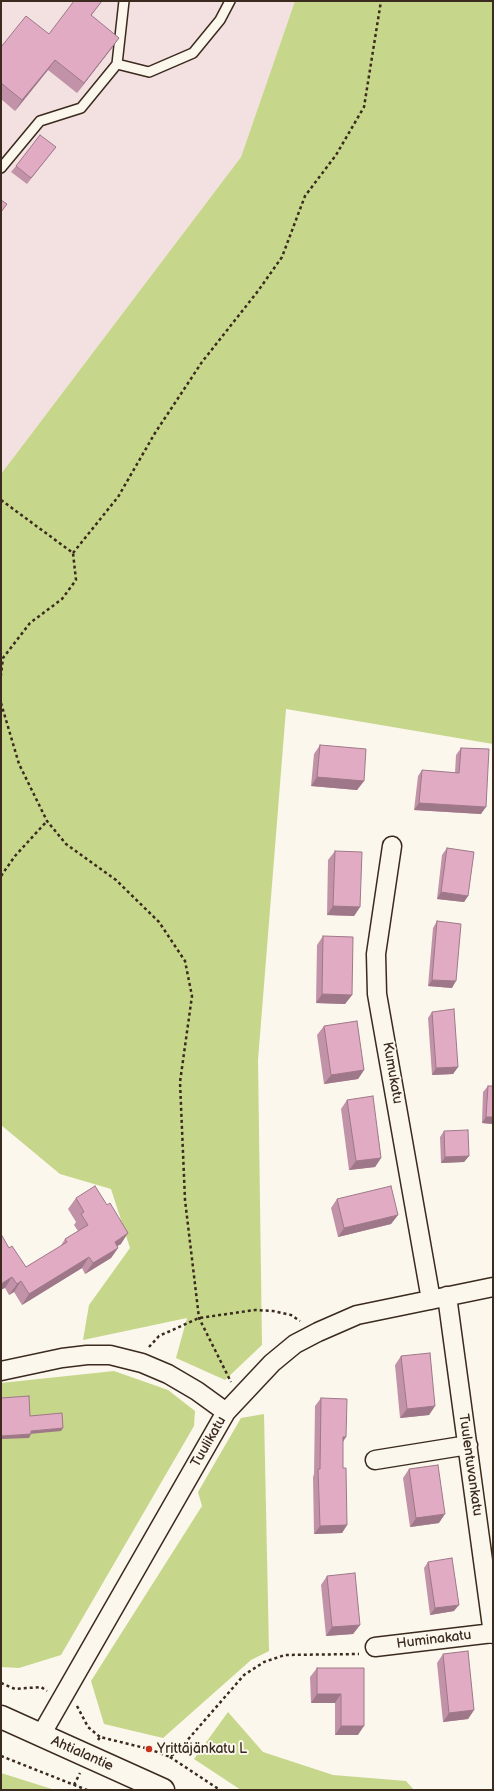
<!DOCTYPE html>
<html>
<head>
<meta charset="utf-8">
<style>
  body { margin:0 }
  #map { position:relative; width:494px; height:1791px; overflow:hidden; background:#fbf7ec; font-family:"Balsamiq Sans",sans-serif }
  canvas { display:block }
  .frame { position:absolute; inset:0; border:2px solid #3b2a1e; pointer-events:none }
</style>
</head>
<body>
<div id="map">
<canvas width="494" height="1791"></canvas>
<div class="frame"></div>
</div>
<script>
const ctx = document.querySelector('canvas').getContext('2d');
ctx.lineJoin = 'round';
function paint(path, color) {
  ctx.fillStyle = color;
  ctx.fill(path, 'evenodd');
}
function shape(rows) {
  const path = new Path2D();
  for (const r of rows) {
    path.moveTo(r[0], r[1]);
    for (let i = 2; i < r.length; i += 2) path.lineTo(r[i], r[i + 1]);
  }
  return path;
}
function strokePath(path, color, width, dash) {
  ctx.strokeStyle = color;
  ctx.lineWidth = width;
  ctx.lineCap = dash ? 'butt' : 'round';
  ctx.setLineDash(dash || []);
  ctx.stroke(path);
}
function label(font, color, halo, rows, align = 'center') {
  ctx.font = font + ' "Balsamiq Sans",sans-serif';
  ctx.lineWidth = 4;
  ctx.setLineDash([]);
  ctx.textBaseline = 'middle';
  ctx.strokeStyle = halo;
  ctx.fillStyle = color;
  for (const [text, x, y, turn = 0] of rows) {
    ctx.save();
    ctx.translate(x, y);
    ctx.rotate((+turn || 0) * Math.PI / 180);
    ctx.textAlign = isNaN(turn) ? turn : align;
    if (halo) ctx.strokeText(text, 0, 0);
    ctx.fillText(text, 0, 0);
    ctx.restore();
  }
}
paint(shape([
  [1,1,295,1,241,157,1,474]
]), '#f3e0e0');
paint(shape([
  [295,1,493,1,493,744,286,709,258,1060,262,1345,225,1380,176,1358,187,1318,83,1340,89,1305,130,1248,111,1189,60,1174,1,1125,1,474,241,157],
  [114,1371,168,1390,195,1411,194,1426,61,1655,19,1668,1,1667,1,1383],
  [264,1414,269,1651,251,1660,163,1738,104,1724,91,1681,202,1506,198,1492,241,1418],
  [228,1712,263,1752,333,1775,406,1781,414,1790,241,1790,194,1759],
  [1,1773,55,1790,1,1790]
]), '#c6d68a');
const lane = shape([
  [117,64,149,72,193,53,220,20,230,1],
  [1,168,40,121,81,108,117,64,124,1]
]);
const street = shape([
  [392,846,376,954,377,994,431,1300],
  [447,1296,493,1634],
  [1,1371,62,1358,87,1355,110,1355,142,1363,168,1374,197,1391,226,1412],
  [375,1460,468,1445],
  [375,1647,493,1633],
  [41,1735,226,1412,272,1363,295,1344,318,1332,357,1315,493,1287]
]);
const secondary = shape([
  [1,1717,163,1790]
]);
strokePath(lane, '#3b2a1e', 12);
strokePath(street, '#3b2a1e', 21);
strokePath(secondary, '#3b2a1e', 25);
strokePath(shape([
  [1,500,73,553,76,580,62,599,30,623,3,658,1,675],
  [73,553,118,497,155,433,202,362,258,291,282,257,305,196,336,155,364,107,381,1],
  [1,703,19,764,47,821,66,844,116,880,159,922,185,961,192,996,180,1082,185,1200,199,1318,231,1382],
  [1,876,15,856,47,821],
  [149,1347,159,1336,199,1318,255,1310,273,1311,291,1315,300,1321],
  [1,1683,15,1689,41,1687,47,1691],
  [77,1706,88,1727,100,1737],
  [98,1740,100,1737,149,1749,170,1757,178,1751,244,1675,264,1662,285,1655,359,1654],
  [1,1756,87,1790],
  [170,1757,220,1790],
  [74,1785,80,1773]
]), '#3b2a1e', 2.5, [3, 3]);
strokePath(lane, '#fbf7ec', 9);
strokePath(street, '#fbf7ec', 18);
strokePath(secondary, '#fbf7ec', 22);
paint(shape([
  [102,1,91,16,119,38,77,93,48,70,15,111,1,99,1,47,49,34],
  [56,147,27,184,11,172,16,166],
  [320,745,364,781,357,790,311,786,314,754],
  [461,748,481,814,414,810,418,776,422,770,455,773,456,755],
  [447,848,468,896,464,902,437,899,442,855],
  [335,851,360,907,354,916,327,915,328,860],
  [437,921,452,988,428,986,433,928],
  [323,936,352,995,345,1004,316,1003,317,945],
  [432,1012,458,1067,453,1074,432,1075,428,1018],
  [324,1026,364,1070,358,1079,324,1084,317,1035],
  [488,1086,493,1124,482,1123,483,1092],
  [347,1100,381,1158,375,1167,349,1170,341,1109],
  [444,1131,469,1156,464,1162,441,1163,440,1137],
  [76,1198,121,1244,117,1246,118,1248,111,1258,85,1274,82,1268,22,1305,14,1292,9,1295,5,1288,9,1248,26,1267,60,1247,65,1239,78,1231,74,1225,76,1222,68,1209],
  [337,1199,398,1215,391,1224,338,1237,331,1208],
  [401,1356,435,1406,429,1415,400,1418,395,1365],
  [321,1398,343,1442,343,1468,347,1525,342,1533,314,1534,313,1477,314,1474,315,1406],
  [409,1469,439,1523,410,1527,403,1478],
  [428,1562,454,1611,430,1615,424,1568],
  [327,1576,360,1625,353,1634,326,1636,321,1585],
  [443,1654,474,1710,468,1719,443,1722,437,1663],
  [317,1668,364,1668,358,1735,335,1735,335,1703,311,1703,310,1677]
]), '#c293a8');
paint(shape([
  [119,38,112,48,77,93,84,83],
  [55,60,48,70,15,111,22,100],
  [317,777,364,781,357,790,311,786],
  [419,803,486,807,481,814,414,810],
  [441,892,468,896,464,902,437,899],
  [333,906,360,907,354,916,327,915],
  [432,980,456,981,452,988,428,986],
  [322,994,352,995,345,1004,316,1003],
  [458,1067,453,1074,432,1075,436,1068],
  [364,1070,358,1079,324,1084,331,1075],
  [486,1117,493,1117,493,1124,482,1123],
  [469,1156,464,1162,441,1163,445,1157],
  [381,1158,375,1167,349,1170,356,1161],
  [398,1215,391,1224,338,1237,344,1228],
  [128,1233,121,1244,107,1252,115,1242],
  [118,1248,111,1258,85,1274,93,1263],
  [89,1257,82,1268,22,1305,29,1294],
  [12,1277,5,1288,1,1290,1,1284],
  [21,1281,14,1292,9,1295,17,1284],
  [435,1406,429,1415,400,1418,407,1409],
  [63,1428,61,1431,29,1434,31,1431],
  [31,1434,29,1438,1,1439,1,1436],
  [343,1437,346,1437,341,1445],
  [445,1514,439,1523,410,1527,416,1518],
  [347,1525,342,1533,314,1534,320,1526],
  [459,1605,454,1611,430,1615,435,1608],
  [360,1625,353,1634,326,1636,332,1627],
  [317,1694,341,1694,335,1703,311,1703],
  [474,1710,468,1719,443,1722,449,1713],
  [341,1726,364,1726,358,1735,335,1735]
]), '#9e7888');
const building = shape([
  [74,1,102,1,91,15,119,38,84,83,55,60,22,100,1,83,1,47,26,16,49,34,74,1],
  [40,135,56,147,31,178,16,166,40,135],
  [1,200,7,204,1,212,1,200],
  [320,745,366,749,364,781,317,777,320,745],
  [461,748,489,749,486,807,419,803,422,770,459,773,461,748],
  [447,848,474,852,468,896,441,892,447,848],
  [335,851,362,852,360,907,333,906,335,851],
  [437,921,461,924,456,981,432,980,437,921],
  [323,936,353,937,352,995,322,994,323,936],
  [454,1009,458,1067,436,1068,432,1012,454,1009],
  [357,1021,364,1070,331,1075,324,1026,357,1021],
  [488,1086,493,1086,493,1117,486,1117,488,1086],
  [373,1096,381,1158,356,1161,347,1100,373,1096],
  [468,1130,469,1156,445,1157,444,1131,468,1130],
  [95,1186,107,1205,110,1203,128,1233,115,1242,118,1248,93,1263,89,1257,29,1294,21,1281,17,1284,12,1277,1,1284,1,1234,9,1248,12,1246,26,1267,67,1242,65,1239,88,1225,81,1214,84,1212,76,1198,95,1186],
  [391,1186,398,1215,344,1228,337,1199,391,1186],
  [430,1353,435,1406,407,1409,401,1356,430,1353],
  [29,1396,30,1416,62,1413,63,1428,31,1431,31,1434,1,1436,1,1398,29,1396],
  [321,1398,347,1399,346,1437,343,1437,343,1468,346,1468,347,1525,320,1526,318,1469,320,1469,321,1398],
  [438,1465,445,1514,416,1518,409,1469,438,1465],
  [452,1558,459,1605,435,1608,428,1562,452,1558],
  [355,1573,360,1625,332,1627,327,1576,355,1573],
  [468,1651,474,1710,449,1713,443,1654,468,1651],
  [317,1668,364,1668,364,1726,341,1726,341,1694,317,1694,317,1668]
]);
paint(building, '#e1abc3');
strokePath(building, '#9e7888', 1);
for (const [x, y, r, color] of [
  [149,1749,4,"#c8321e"]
]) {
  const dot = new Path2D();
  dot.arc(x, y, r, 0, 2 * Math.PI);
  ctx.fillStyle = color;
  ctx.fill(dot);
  strokePath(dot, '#fbf7ec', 1.5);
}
label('14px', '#3b2a1e', '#fbf7ec', [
  ["Kumukatu",392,1073,80],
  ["Tuulikatu",209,1442,-60],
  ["Tuulentuvankatu",470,1465,82],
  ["Huminakatu",434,1640,-7],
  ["Ahtialantie",82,1754,24]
]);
label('14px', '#3b2a1e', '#fbf7ec', [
  ["Yrittäjänkatu L",157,1749]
], 'left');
</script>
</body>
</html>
